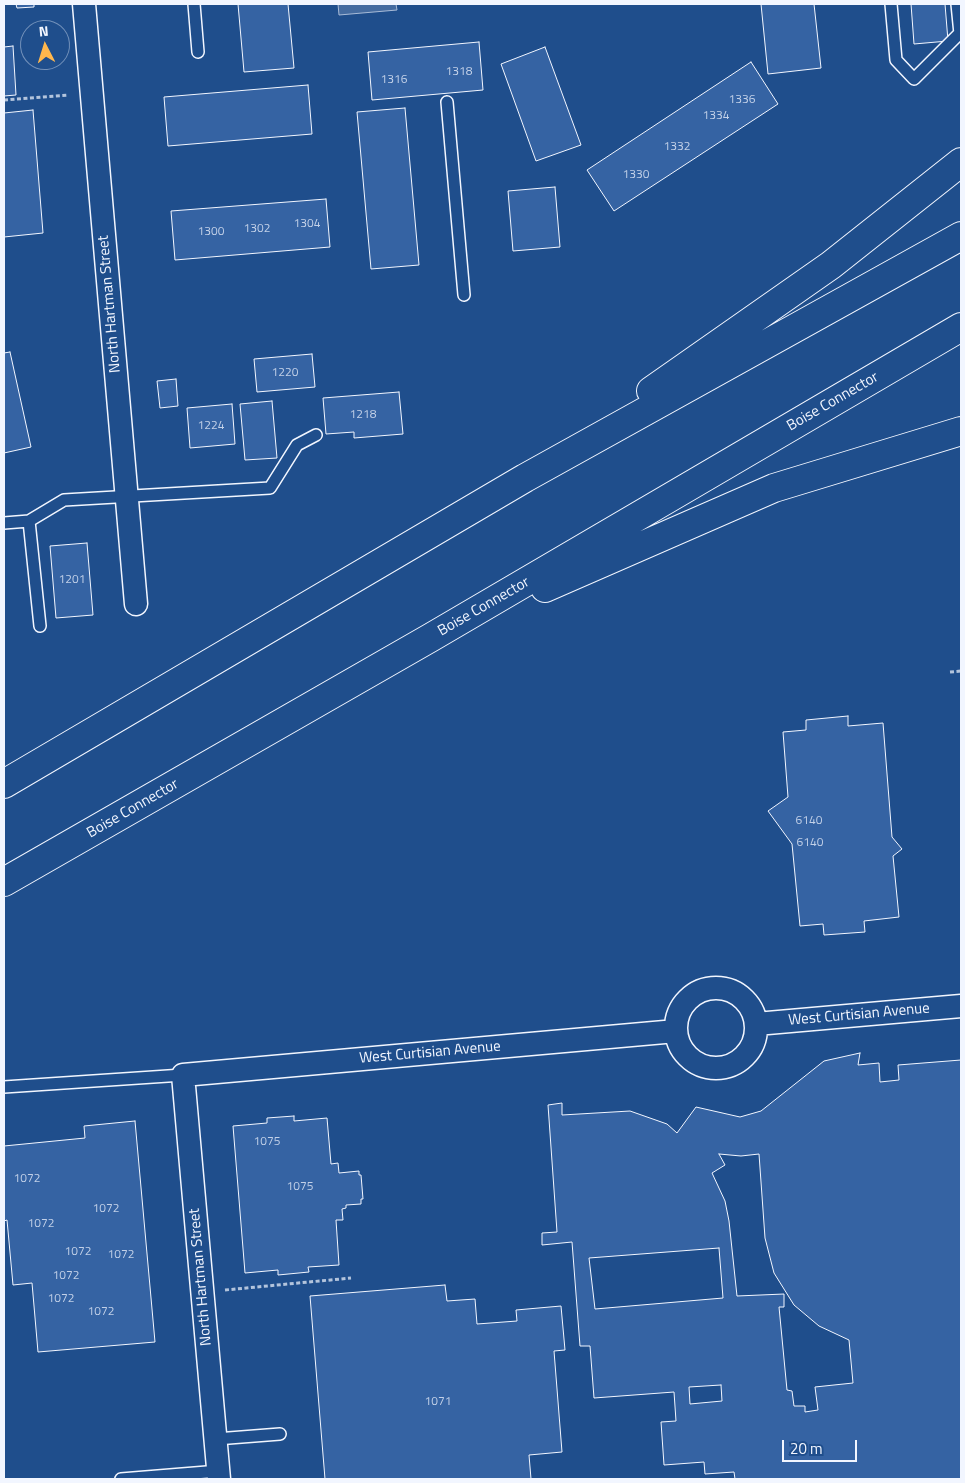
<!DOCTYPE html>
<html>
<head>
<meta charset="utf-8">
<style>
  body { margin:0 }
  #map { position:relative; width:965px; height:1483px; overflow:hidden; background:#1f4e8c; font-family:"Titillium Web",sans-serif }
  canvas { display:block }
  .frame { position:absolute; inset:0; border:5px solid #f2f6ff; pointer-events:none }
  .north { position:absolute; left:20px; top:20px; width:50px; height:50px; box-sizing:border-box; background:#1f4e8c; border:1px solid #7391ba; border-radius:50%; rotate:355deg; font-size:14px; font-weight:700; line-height:20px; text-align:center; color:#f2f6ff }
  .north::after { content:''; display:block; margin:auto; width:18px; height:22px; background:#ffb74d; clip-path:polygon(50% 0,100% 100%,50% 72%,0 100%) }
  .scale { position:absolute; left:782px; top:1440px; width:75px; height:22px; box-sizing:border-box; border:2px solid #f2f6ff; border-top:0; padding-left:6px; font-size:15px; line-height:18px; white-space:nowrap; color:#f2f6ff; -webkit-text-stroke:4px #1f4e8c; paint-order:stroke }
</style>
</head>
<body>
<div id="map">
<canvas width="965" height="1483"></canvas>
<div class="frame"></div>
<div class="north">N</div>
<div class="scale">20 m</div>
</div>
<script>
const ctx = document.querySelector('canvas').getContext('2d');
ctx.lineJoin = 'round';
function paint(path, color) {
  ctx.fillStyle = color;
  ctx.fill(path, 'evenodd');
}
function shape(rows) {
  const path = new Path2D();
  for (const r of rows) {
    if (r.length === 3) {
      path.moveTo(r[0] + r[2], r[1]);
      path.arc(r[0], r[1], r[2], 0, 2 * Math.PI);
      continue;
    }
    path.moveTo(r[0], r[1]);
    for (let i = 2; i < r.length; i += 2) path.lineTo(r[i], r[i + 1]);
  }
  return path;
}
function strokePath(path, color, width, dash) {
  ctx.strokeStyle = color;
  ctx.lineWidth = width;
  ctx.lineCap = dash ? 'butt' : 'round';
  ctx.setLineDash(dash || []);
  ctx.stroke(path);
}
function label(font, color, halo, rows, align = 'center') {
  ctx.font = font + ' "Titillium Web",sans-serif';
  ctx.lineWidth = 4;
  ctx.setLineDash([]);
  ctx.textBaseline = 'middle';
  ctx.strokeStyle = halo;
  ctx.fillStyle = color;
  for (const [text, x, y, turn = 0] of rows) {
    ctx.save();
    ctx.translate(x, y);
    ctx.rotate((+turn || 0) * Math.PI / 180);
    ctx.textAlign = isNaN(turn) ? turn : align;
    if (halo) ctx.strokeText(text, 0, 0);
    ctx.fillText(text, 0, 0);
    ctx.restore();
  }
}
const water = shape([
  [338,4,396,4,397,10,339,15,338,4]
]);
paint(water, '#446ba0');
strokePath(water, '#a8bbd7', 1);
const building = shape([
  [16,4,34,4,34,7,17,8,16,4],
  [238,4,288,4,294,68,244,72,238,4],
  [761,4,814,4,821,68,768,74,761,4],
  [911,4,945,4,948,41,914,44,911,4],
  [479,42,483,90,372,100,368,52,479,42],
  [13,46,16,95,4,96,4,47,13,46],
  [545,47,581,145,536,161,501,64,545,47],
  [751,62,778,104,614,211,587,170,751,62],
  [308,85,312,134,168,146,164,97,308,85],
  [405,108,419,265,371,269,357,112,405,108],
  [33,110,43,233,4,237,4,113,33,110],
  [555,187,560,247,513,251,508,191,555,187],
  [326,199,330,247,175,260,171,211,326,199],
  [10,352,31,447,4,453,4,353,10,352],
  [312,354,315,387,257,392,254,359,312,354],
  [176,379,178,406,160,408,157,381,176,379],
  [399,392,403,434,354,438,354,432,326,434,323,398,399,392],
  [272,401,277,458,245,460,240,404,272,401],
  [232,404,235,444,190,448,187,408,232,404],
  [87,543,93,615,56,618,50,546,87,543],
  [848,716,848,726,883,723,892,837,902,849,893,856,899,917,864,921,865,932,824,935,823,924,800,926,792,844,768,811,788,797,783,732,806,730,806,720,848,716],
  [860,1053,858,1065,879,1063,880,1082,899,1080,898,1065,961,1060,961,1479,735,1479,734,1472,705,1474,704,1462,664,1465,661,1422,676,1421,674,1392,594,1398,590,1346,580,1346,572,1242,542,1245,542,1233,557,1232,548,1105,562,1103,562,1115,630,1111,667,1124,677,1133,696,1107,740,1117,761,1111,824,1061,860,1053],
  [719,1154,741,1156,759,1154,765,1238,774,1273,794,1305,819,1326,849,1340,853,1383,815,1387,818,1410,805,1412,805,1406,794,1406,792,1391,787,1390,779,1307,784,1307,784,1294,737,1296,729,1221,725,1201,712,1173,725,1165,719,1154],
  [719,1248,723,1298,595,1309,589,1258,719,1248],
  [721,1385,722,1401,690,1404,689,1387,721,1385],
  [294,1116,294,1121,327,1118,331,1164,338,1163,339,1173,359,1171,359,1175,361,1175,363,1199,361,1199,361,1204,346,1205,346,1208,342,1209,343,1220,336,1220,339,1265,308,1267,309,1272,278,1275,278,1270,245,1273,233,1126,267,1123,267,1118,294,1116],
  [135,1121,155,1342,38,1352,32,1283,13,1285,7,1220,4,1221,4,1146,85,1138,84,1126,135,1121],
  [445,1285,447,1301,475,1299,477,1324,517,1321,516,1310,561,1306,565,1350,554,1351,562,1452,529,1455,531,1479,325,1479,310,1296,445,1285]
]);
paint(building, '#3563a3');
strokePath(building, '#f2f6ff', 1);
const service = shape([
  [194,4,198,52],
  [891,4,896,60,914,79,961,32],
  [957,4,960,34],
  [447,102,464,295],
  [29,521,40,626],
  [4,523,29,521,64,500,270,488,297,445,316,435],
  [4,1087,183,1075],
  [216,1439,280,1434],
  [121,1479,219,1471]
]);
const minor = shape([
  [84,4,136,604],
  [716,1028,40],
  [756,1024,961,1006],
  [219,1479,183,1075,676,1031]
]);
const motorway = shape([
  [651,391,831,265,961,162],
  [545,588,774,488,961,431],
  [4,784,525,478,961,236],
  [4,882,430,638,961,327]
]);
strokePath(service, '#f2f6ff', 14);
strokePath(minor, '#f2f6ff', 25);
strokePath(motorway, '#f2f6ff', 30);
strokePath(shape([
  [4,100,68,95],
  [950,672,961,671],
  [225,1290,351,1278]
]), '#b3c4dc', 3, [4, 2.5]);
strokePath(service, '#1f4e8c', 11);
strokePath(minor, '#1f4e8c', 22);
strokePath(motorway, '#1f4e8c', 28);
label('12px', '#c3d1e8', null, [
  ["1318",459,72],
  ["1316",394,80],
  ["1336",742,100],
  ["1334",716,116],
  ["1332",677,147],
  ["1330",636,175],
  ["1304",307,224],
  ["1302",257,229],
  ["1300",211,232],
  ["1220",285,373],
  ["1218",363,415],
  ["1224",211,426],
  ["1201",72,580],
  ["6140",809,821],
  ["6140",810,843],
  ["1075",267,1142],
  ["1072",27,1179],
  ["1075",300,1187],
  ["1072",106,1209],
  ["1072",41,1224],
  ["1072",78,1252],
  ["1072",121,1255],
  ["1072",66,1276],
  ["1072",61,1299],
  ["1072",101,1312],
  ["1071",438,1402]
]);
label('15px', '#f2f6ff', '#1f4e8c', [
  ["North Hartman Street",110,304,-95],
  ["Boise Connector",833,402,-30],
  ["Boise Connector",484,607,-30],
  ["Boise Connector",133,809,-30],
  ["West Curtisian Avenue",859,1015,-5],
  ["West Curtisian Avenue",430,1053,-5],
  ["North Hartman Street",201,1277,-95]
]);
</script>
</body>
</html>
